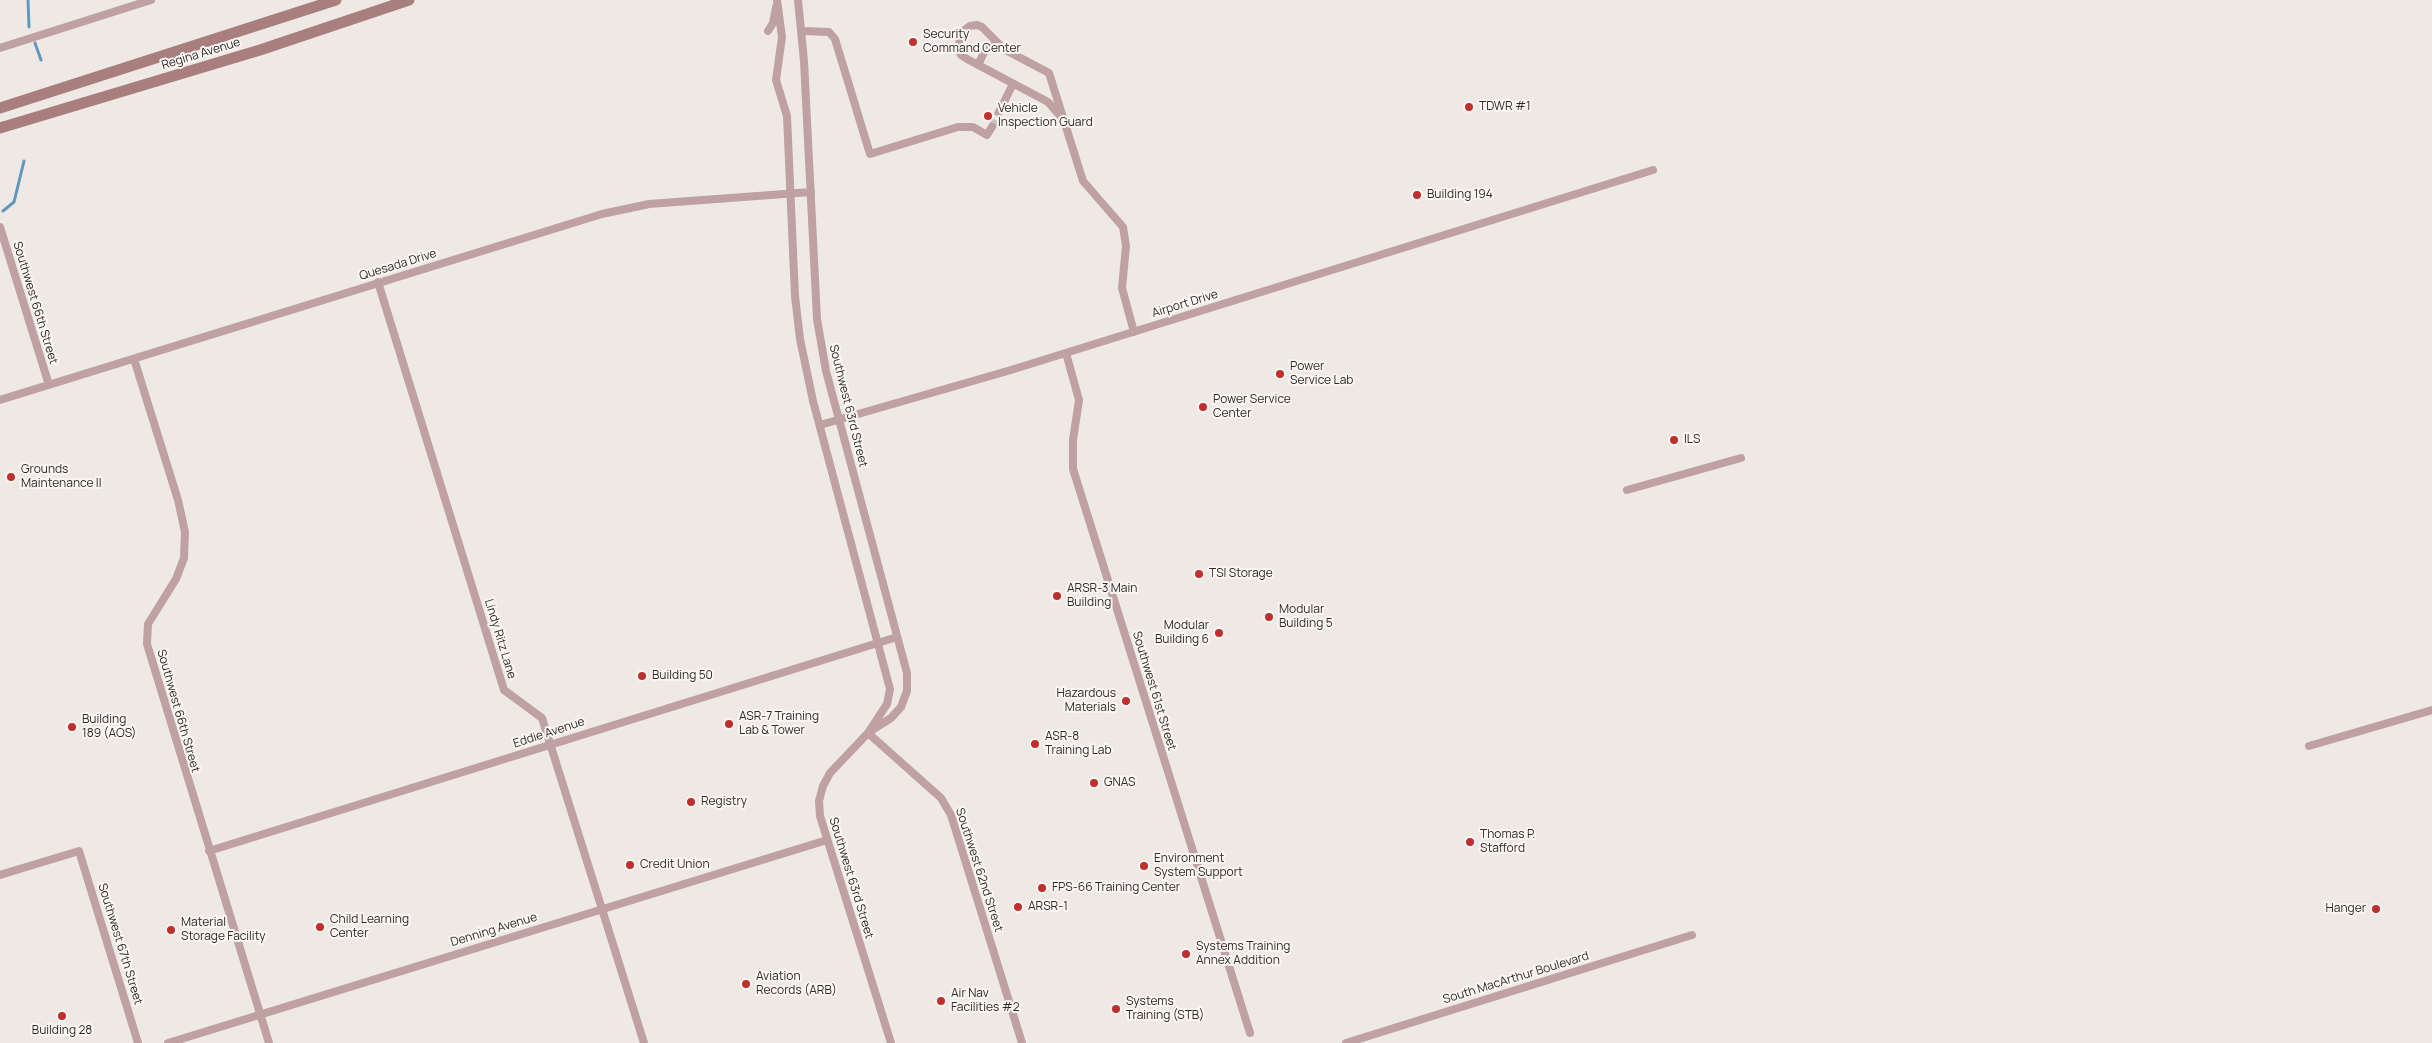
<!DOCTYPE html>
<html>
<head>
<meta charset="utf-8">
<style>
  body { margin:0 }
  canvas { display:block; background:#eee9e4 }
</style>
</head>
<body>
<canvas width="2432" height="1043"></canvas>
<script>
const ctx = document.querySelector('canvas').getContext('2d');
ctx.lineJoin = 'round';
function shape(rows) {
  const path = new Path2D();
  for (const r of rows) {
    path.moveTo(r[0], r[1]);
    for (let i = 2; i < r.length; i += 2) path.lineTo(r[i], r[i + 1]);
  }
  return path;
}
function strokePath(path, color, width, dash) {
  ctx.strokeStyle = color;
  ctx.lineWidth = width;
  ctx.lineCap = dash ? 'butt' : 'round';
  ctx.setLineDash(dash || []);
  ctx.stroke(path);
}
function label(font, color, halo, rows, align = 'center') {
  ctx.font = font + ' Manrope,sans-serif';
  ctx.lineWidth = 4;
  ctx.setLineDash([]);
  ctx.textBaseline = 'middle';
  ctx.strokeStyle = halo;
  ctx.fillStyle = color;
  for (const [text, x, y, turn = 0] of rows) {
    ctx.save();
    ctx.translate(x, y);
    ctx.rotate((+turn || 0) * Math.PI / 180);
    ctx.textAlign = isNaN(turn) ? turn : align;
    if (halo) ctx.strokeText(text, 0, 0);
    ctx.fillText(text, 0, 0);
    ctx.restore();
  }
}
strokePath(shape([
  [28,0,29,27],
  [35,43,41,60],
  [3,211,14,202,24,161]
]), '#6299bb', 3);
strokePath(shape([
  [992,127,999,112]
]), '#c7c3bf', 8, [8, 4]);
strokePath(shape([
  [777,0,782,37,776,80,787,116,795,296,800,339,813,401,890,689,887,704,868,733,830,773,823,786,819,801,820,816,891,1043],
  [798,0,804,61,817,319,826,371,907,673,907,691,901,707,891,718,872,730],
  [768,31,773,23,776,7],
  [802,31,829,32,835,39,870,154,958,127,973,127,987,135,992,127],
  [1000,45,982,27,977,25,970,26,962,32,958,48,961,55,967,59,1048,102,1061,117],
  [0,48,151,0],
  [978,65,986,48,994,44,1049,73,1083,181,1123,227,1126,246,1122,288,1134,332],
  [999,112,1013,84],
  [0,227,49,385],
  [378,282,504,690,542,718,644,1043],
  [1066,353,1079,400,1073,440,1073,469,1250,1033],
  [134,359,178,500,185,532,184,558,176,579,148,624,147,644,269,1043],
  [0,400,602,214,649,204,811,192],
  [820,425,1011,370,1653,170],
  [1627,490,1741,458],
  [868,733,941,798,951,815,1022,1043],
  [2309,746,2432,710],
  [209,851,897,637],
  [0,875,79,851,138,1043],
  [168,1043,827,840],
  [1346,1043,1692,935]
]), '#bfa1a2', 8);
strokePath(shape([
  [0,108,336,0],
  [0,128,260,50,409,0]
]), '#a87e7f', 11);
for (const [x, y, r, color] of [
  [913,42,5,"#be2f2d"],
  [1469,107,5,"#be2f2d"],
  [988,116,5,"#be2f2d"],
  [1417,195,5,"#be2f2d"],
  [1280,374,5,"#be2f2d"],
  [1203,407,5,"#be2f2d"],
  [1674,440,5,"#be2f2d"],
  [11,477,5,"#be2f2d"],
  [1199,574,5,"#be2f2d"],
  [1057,596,5,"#be2f2d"],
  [1269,617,5,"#be2f2d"],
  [1219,633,5,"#be2f2d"],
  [642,676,5,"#be2f2d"],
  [1126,701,5,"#be2f2d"],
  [729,724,5,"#be2f2d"],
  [72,727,5,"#be2f2d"],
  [1035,744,5,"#be2f2d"],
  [1094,783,5,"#be2f2d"],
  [691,802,5,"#be2f2d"],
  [1470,842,5,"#be2f2d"],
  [630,865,5,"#be2f2d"],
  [1144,866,5,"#be2f2d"],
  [1042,888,5,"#be2f2d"],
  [1018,907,5,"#be2f2d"],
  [2376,909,5,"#be2f2d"],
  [320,927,5,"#be2f2d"],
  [171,930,5,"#be2f2d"],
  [1186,954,5,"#be2f2d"],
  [746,984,5,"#be2f2d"],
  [941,1001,5,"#be2f2d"],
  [1116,1009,5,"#be2f2d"],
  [62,1016,5,"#be2f2d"]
]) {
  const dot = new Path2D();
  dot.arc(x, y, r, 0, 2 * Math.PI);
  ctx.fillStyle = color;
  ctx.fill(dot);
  strokePath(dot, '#fbf6f2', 2);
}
label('12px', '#2d2b2a', '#fbf6f2', [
  ["Security",923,35],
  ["Command Center",923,49],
  ["TDWR #1",1479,107],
  ["Vehicle",998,109],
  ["Inspection Guard",998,123],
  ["Building 194",1427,195],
  ["Power",1290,367],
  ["Service Lab",1290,381],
  ["Power Service",1213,400],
  ["Center",1213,414],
  ["ILS",1684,440],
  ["Grounds",21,470],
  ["Maintenance II",21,484],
  ["TSI Storage",1209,574],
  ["ARSR-3 Main",1067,589],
  ["Building",1067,603],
  ["Modular",1279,610],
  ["Building 5",1279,624],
  ["Modular",1209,626,"right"],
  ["Building 6",1209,640,"right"],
  ["Building 50",652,676],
  ["Hazardous",1116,694,"right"],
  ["Materials",1116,708,"right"],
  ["ASR-7 Training",739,717],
  ["Lab & Tower",739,731],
  ["Building",82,720],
  ["189 (AOS)",82,734],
  ["ASR-8",1045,737],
  ["Training Lab",1045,751],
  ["GNAS",1104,783],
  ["Registry",701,802],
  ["Thomas P.",1480,835],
  ["Stafford",1480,849],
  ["Environment",1154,859],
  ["System Support",1154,873],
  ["Credit Union",640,865],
  ["FPS-66 Training Center",1052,888],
  ["ARSR-1",1028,907],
  ["Hanger",2366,909,"right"],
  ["Child Learning",330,920],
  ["Center",330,934],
  ["Material",181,923],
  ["Storage Facility",181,937],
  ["Systems Training",1196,947],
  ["Annex Addition",1196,961],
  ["Aviation",756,977],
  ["Records (ARB)",756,991],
  ["Air Nav",951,994],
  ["Facilities #2",951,1008],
  ["Systems",1126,1002],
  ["Training (STB)",1126,1016],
  ["Building 28",62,1031,"center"]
], 'left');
label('12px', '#2d2b2a', '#fbf6f2', [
  ["Regina Avenue",201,54,-17],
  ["Quesada Drive",398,265,-17],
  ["Southwest 66th Street",35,303,73],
  ["Airport Drive",1185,304,-17],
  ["Southwest 63rd Street",848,406,76],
  ["Lindy Ritz Lane",500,639,73],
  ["Southwest 61st Street",1154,691,73],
  ["Southwest 66th Street",178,711,74],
  ["Eddie Avenue",549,733,-18],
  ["Southwest 62nd Street",979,870,72],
  ["Southwest 63rd Street",851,878,73],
  ["Denning Avenue",494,930,-17],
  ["Southwest 67th Street",120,944,73],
  ["South MacArthur Boulevard",1516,978,-17]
]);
</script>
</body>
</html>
